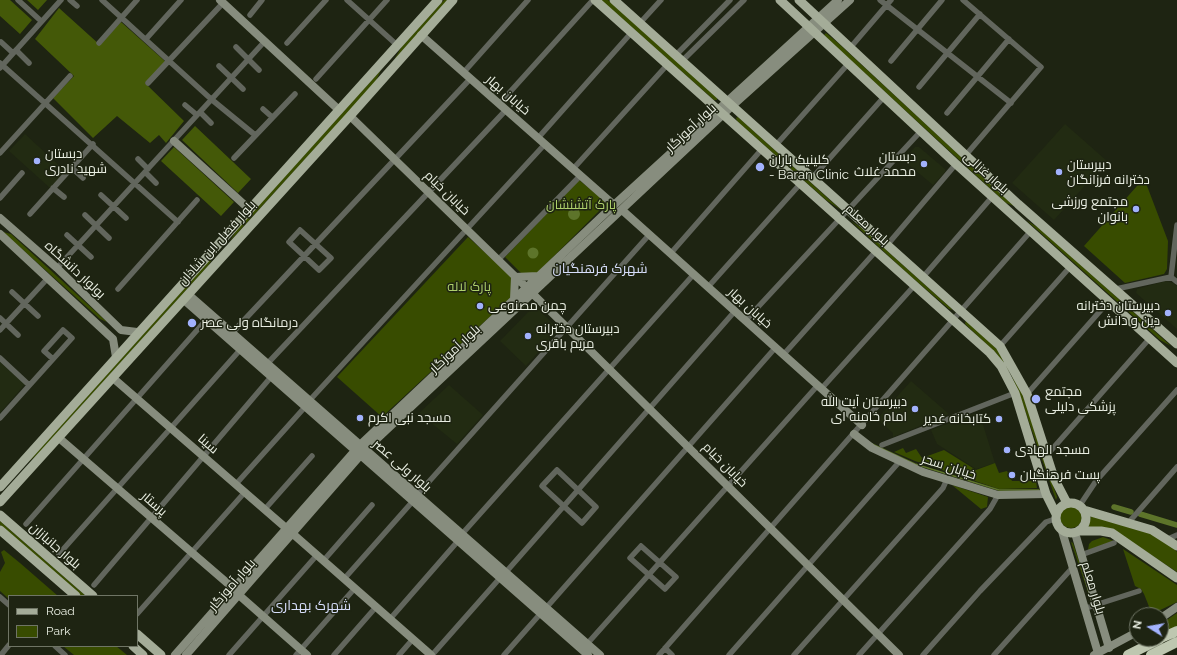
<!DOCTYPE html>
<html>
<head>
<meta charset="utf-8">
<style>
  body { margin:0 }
  #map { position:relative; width:1177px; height:655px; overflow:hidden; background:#1e2412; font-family:Raleway,sans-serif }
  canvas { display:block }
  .legend { position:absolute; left:8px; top:595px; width:130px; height:52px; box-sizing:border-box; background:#1e2412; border:1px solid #6f7565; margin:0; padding:5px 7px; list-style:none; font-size:12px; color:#e9eee2 }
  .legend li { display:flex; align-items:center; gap:8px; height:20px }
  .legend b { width:20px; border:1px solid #6f7565 }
  .north { position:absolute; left:1129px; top:607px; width:40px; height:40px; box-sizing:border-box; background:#1e2412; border:1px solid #6f7565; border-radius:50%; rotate:281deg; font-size:11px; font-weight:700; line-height:16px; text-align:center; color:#e9eee2 }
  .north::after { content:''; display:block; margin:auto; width:14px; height:18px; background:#a2b2fd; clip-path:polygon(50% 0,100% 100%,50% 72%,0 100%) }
</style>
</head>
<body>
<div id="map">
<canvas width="1177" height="655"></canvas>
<ul class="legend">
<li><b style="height:5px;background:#a4ac98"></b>Road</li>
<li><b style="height:11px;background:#384c00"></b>Park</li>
</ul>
<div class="north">N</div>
</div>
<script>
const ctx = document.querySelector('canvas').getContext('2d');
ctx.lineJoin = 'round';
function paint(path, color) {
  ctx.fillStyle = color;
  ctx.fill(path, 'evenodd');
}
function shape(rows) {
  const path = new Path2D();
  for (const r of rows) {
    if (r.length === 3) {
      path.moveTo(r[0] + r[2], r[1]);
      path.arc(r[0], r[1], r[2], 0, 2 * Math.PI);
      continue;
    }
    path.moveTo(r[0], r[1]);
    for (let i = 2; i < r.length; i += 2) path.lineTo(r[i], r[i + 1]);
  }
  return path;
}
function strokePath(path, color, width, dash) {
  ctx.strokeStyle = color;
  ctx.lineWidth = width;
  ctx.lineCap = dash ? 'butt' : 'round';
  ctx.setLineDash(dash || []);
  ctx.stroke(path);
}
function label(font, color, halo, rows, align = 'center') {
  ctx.font = font + ' Raleway,Cairo,sans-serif';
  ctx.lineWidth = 3;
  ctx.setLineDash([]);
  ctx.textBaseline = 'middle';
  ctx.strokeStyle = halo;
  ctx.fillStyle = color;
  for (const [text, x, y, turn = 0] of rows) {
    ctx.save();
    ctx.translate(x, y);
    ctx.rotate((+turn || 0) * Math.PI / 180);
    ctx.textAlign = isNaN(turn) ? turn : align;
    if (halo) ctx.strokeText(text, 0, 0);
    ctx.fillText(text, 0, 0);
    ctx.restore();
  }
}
paint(shape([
  [1065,124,1107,161,1054,220,1012,183],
  [25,134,65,171,50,188,9,151],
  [915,147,919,147,945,169,945,172,933,185,903,160],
  [1166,281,1173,283,1177,286,1177,329,1136,293,1137,289],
  [533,307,537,308,557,328,556,332,526,366,500,341],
  [0,362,25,384,0,413],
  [911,381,949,414,893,437,893,433,877,419],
  [449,385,483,415,457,444,419,413],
  [979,412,995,463,976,469,937,444,931,430]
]), '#222b12');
paint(shape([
  [444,0,448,0,394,60,402,46],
  [601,0,608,0,717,97,717,100,714,100],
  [826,33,837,42,1014,206,1006,203,833,44,824,35],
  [381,70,375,83,230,241,237,229],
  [738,117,841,210,826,200,737,121,736,118],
  [1144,178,1168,241,1167,269,1164,274,1125,283,1084,246],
  [579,180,607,203,537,273,521,273,505,257],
  [1026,220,1042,230,1171,346,1160,340],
  [851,221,864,230,953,310,949,309,908,274],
  [3,232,11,234,107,322,100,319],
  [468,237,513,278,511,297,382,417,337,377],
  [216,253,208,266,39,453,27,463],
  [966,320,997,349,1023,395,1057,497,1056,500,1020,396,1011,374,996,353,965,324],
  [903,448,906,453,916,449,922,458,944,450,976,470,995,463,999,473,1007,471,1012,481,1036,481,1037,488,999,489,915,461,894,452],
  [952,485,988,497,987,507,981,509],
  [1071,517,11],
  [1091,515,1150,533,1173,547,1177,552,1177,572,1112,529,1088,529],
  [0,521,86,596,81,596,0,525],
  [1103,537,1114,541,1088,550,1089,544,1092,541],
  [1071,542,1073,543,1091,598,1091,601],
  [1123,549,1177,585,1177,602,1152,614,1144,594,1141,589,1135,586],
  [4,550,20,563,58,596,9,596,9,599,0,591,0,572,5,563,1,552],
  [1177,613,1177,626,1161,634,1161,624],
  [63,646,116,646,127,655,74,655]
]), '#384c00');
paint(shape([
  [0,0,10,0,32,20,20,34,0,16],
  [27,0,47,0,38,10],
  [59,8,100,45,121,22,167,63,145,83,184,121,166,143,159,135,150,143,117,116,93,138,53,98,74,76,35,39],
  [195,126,251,179,238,193,182,140],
  [174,147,234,202,221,216,161,161]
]), '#445908');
paint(shape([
  [574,214,6],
  [533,253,5.5]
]), '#5d742a');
strokePath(shape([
  [872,444,915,464,999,490,1039,490]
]), '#5d742a', 1.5);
strokePath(shape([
  [1114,507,1131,512],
  [1140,514,1177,525]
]), '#5d742a', 5.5);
strokePath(shape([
  [18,0,41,21],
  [70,0,77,6],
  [102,0,211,99,255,135],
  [347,0,397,45],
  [880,0,1011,103],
  [963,0,1041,67,965,156],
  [250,15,262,0],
  [640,23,661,0],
  [146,39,181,0],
  [1,42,13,53],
  [99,43,137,0],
  [287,43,326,0],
  [236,47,259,70],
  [850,48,891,0],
  [16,50,29,63],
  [676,55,730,0],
  [682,61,744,0],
  [891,61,942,0],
  [0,63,178,222],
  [219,66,243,89],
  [0,68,61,0],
  [464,72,528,0],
  [316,79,387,0],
  [148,83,223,3],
  [919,87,980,14],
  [500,103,593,0],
  [185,105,197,115],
  [263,109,272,117],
  [200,112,211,123],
  [947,113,1009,39],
  [538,138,632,32],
  [776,145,848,64],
  [0,153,70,76],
  [234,158,295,94],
  [138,159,148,169],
  [72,168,83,178],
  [573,169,668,64],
  [145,172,156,183],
  [813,177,884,97],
  [53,188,64,197],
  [101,195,126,218],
  [0,198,22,173],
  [30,214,93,144],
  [85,215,109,238],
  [300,230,331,258,319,270,289,242,300,230],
  [67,235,91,257],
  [888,244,956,164],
  [671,253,762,149],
  [498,260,581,175],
  [57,268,265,41],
  [923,277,992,197],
  [1171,277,1177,225],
  [1171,277,1177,282],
  [708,287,801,183],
  [118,289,197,200],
  [1116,289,1171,277],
  [12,292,38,316],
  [0,318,18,335],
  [746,320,921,131],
  [0,330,48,278],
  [232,333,471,78],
  [1000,346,1070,267],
  [784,354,876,251],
  [0,358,29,385],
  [267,364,506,110],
  [822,388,914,286],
  [1027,394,1109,301],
  [309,401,545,144],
  [0,418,72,338,63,330,44,351,53,359],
  [882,445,1015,393],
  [1047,455,1150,338],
  [557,470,596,507,582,523,542,486,557,470],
  [236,484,305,407],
  [417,495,649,235],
  [1080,505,1096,481,1177,390],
  [265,509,312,456],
  [1129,522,1177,467],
  [26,524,206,320],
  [462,534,694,274],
  [1168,539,1177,535],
  [641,546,676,577,665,589,630,558,641,546],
  [59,554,240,350],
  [1081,555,1114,543],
  [324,560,372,505],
  [506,572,735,311],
  [344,579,413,501],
  [94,585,271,377],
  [0,597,9,605],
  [546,608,776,347],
  [1086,608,1139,591],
  [137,614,245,492],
  [390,619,458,541],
  [587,644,818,385],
  [55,646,65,655],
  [665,648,672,655],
  [1,655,9,645],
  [229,655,317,555],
  [296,655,355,588],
  [334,655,376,607],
  [399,655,413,639],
  [432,655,500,578],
  [504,655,541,613],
  [659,655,1030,232],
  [729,655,900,461],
  [794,655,943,488,947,479],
  [859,655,990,509,998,495],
  [923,655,980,591,1046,522,1055,519],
  [994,655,1073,567]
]), '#62665d', 5.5);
strokePath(shape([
  [220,0,339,110],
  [421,35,614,205],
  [350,116,526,287],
  [174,141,249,209],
  [622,210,862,425],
  [0,218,57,268,121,330,137,332],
  [0,234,113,339,116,357],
  [533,294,899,655],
  [189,295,600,655],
  [514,299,515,277,538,276],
  [184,300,588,655],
  [113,378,286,528],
  [854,434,872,448,923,472,998,495,1046,494],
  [59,438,233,588],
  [1062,531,1098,653],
  [1075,533,1109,648],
  [293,534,431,655],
  [240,596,307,655],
  [1161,618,1177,607],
  [175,655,360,445,614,205,838,0],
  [186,655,365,450,732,106,850,0],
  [1094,655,1137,632]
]), '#878d7e', 8);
strokePath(shape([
  [595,0,990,353,1001,366,1015,393,1046,494,1056,514],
  [614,0,1000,346,1027,394,1054,478,1067,503],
  [780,0,956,164,1177,363],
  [799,0,1018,204,1177,344],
  [0,487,438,0],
  [0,502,350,116,453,0],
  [1071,518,15],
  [1084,510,1152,530,1177,546],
  [0,515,93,596],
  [0,530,76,596],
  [1080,531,1101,531,1112,533,1177,578],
  [137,634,161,655],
  [133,646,143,655]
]), '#a4ac98', 9);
strokePath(shape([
  [1161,638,1177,631],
  [1128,655,1160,639],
  [1151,655,1177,642]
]), '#bec7b0', 10);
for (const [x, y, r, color] of [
  [37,161,4,"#a2b2fd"],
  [924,164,4,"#a2b2fd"],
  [760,167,5,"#a2b2fd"],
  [1059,172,4,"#a2b2fd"],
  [1136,209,4,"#a2b2fd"],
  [480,306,4,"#a2b2fd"],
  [1168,313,4,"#a2b2fd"],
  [192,323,5,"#a2b2fd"],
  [528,336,4,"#a2b2fd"],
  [1036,399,5,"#a2b2fd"],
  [915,409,4,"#a2b2fd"],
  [360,418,4,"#a2b2fd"],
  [999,419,4,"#a2b2fd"],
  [1007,450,4,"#a2b2fd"],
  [1012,475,4,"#a2b2fd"]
]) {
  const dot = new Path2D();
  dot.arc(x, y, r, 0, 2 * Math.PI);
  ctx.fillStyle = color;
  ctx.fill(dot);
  strokePath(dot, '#1e2412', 1.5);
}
label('13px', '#e9eee2', '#1e2412', [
  ["خیابان بهار",508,95,41],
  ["بلوار آموزگار",691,128,-43],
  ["بلوار غزالی",986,173,42],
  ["خیابان خیام",447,193,44],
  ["بلوار معلم",867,225,42],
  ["بلوار فضل ابن شاذان",217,243,-48],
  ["بولوار دانشگاه",75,270,43],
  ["خیابان بهار",750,308,42],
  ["بلوار آموزگار",455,349,-43],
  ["سینا",208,444,41],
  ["خیابان خیام",725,465,45],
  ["بلوار ولی عصر",402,466,41],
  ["خیابان سحر",949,467,18],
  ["پرستار",154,504,41],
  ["بلوار جانبازان",55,546,41],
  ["بلوار آموزگار",232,585,-49],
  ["بلوار معلم",1093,588,73]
]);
label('13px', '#e9eee2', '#1e2412', [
  ["دبستان",45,154],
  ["شهید نادری",45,169],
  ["دبستان",916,157,"right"],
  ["محمد غلاث",916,172,"right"],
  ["کلینیک باران",769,160],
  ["- Baran Clinic",769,175],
  ["دبیرستان",1067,165],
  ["دخترانه فرزانگان",1067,180],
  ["مجتمع ورزشی",1128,202,"right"],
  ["بانوان",1128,217,"right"],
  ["چمن مصنوعی",488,306],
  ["دبیرستان دخترانه",1160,306,"right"],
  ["دین و دانش",1160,321,"right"],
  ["درمانگاه ولی عصر",201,323],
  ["دبیرستان دخترانه",536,329],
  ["مریم باقری",536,344],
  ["مجتمع",1045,392],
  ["پزشکی دلیلی",1045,407],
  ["دبیرستان آیت الله",907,402,"right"],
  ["امام خامنه ای",907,417,"right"],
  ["مسجد نبی اکرم",368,418],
  ["کتابخانه غدیر",991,419,"right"],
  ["مسجد الهادی",1015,450],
  ["پست فرهنگیان",1020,475]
], 'left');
label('13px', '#afd16c', '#1e2412', [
  ["پارک آتشنشان",581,205],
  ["پارک لاله",469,287]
]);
label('14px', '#d7defb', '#1e2412', [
  ["شهرک فرهنگیان",600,269],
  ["شهرک بهداری",311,606]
]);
</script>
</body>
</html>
